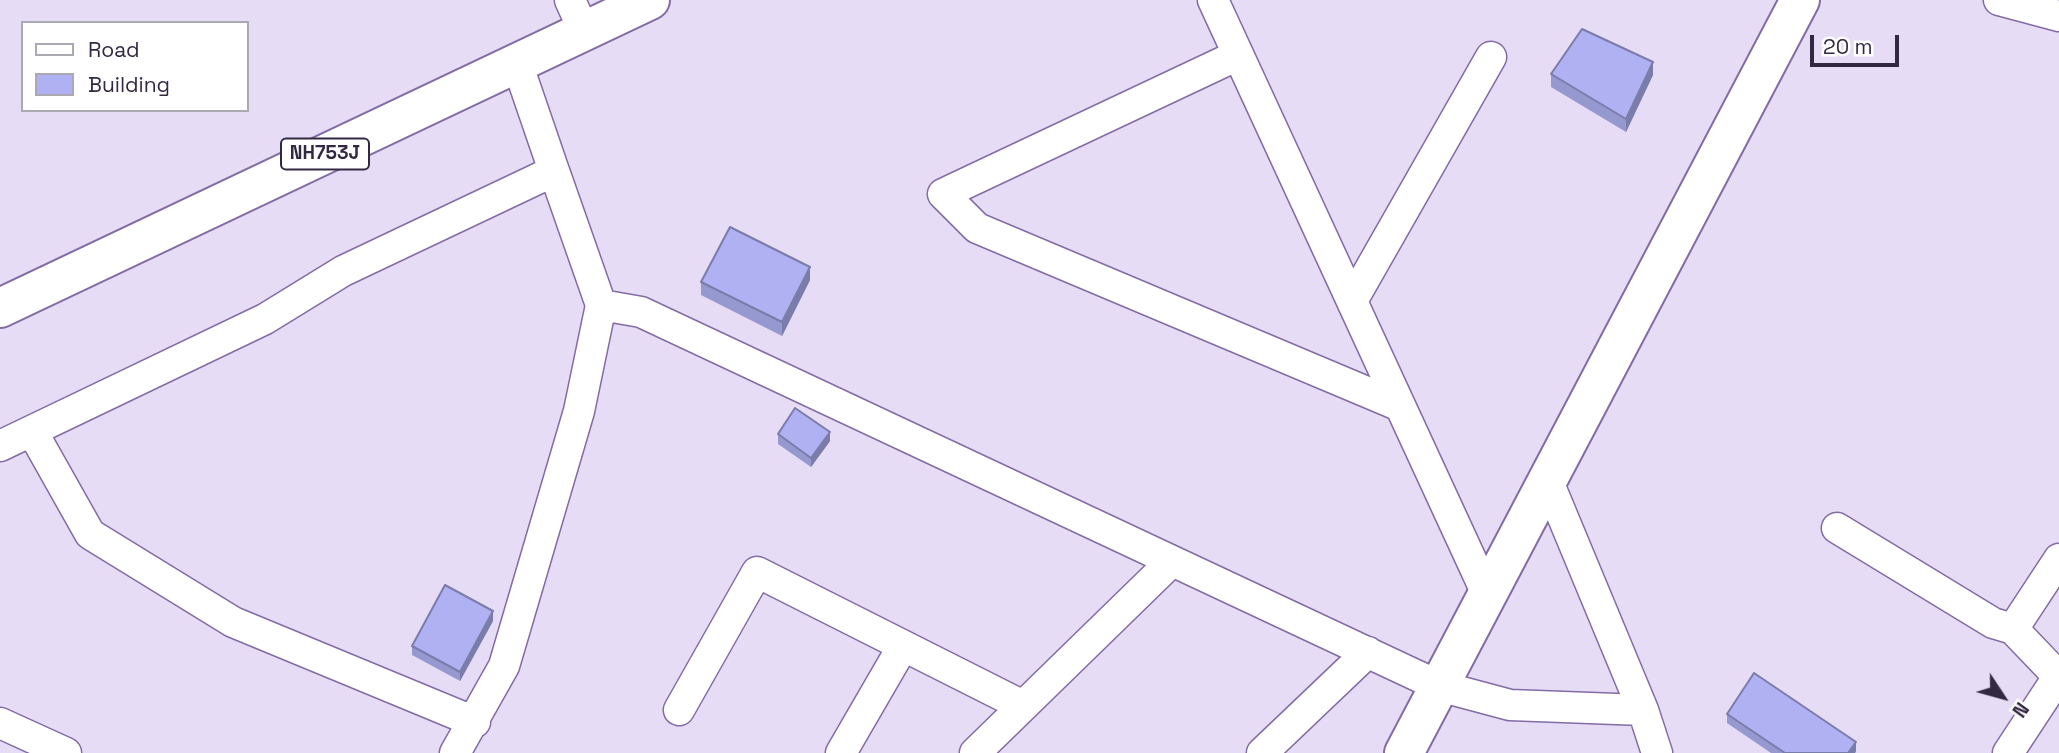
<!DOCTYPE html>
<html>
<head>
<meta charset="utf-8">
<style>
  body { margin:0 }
  #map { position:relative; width:2059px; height:753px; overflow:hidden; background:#e6dcf6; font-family:"Space Grotesk",sans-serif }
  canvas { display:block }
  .legend { position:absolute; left:21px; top:21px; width:228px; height:91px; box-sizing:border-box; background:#fff; border:2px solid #ada9b3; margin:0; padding:9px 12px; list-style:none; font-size:21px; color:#332841 }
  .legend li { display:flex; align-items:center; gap:14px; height:35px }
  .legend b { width:35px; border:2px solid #ada9b3 }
  .north { position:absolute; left:1968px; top:662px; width:70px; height:70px; -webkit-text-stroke:5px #fff; paint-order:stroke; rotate:126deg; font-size:19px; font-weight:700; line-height:28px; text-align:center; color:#332841 }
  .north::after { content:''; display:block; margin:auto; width:24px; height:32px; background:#332841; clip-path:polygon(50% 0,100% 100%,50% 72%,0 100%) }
  .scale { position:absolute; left:1810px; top:35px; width:89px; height:32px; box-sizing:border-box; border:4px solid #332841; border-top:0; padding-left:9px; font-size:21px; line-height:24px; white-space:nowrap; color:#332841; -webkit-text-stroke:5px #fff; paint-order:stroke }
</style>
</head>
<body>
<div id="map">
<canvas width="2059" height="753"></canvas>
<ul class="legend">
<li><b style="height:9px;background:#fff"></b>Road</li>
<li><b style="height:19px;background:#afb1f2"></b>Building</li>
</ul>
<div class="north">N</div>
<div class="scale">20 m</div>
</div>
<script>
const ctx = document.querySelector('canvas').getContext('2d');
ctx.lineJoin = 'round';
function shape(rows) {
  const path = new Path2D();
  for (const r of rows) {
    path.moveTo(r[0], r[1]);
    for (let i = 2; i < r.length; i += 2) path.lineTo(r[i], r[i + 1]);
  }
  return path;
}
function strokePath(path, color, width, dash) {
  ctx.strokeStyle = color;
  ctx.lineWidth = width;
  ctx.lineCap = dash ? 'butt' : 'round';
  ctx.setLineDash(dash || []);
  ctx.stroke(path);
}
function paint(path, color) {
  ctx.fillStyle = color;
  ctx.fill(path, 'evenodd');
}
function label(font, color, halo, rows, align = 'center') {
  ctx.font = font + ' "Space Grotesk",sans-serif';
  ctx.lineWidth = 5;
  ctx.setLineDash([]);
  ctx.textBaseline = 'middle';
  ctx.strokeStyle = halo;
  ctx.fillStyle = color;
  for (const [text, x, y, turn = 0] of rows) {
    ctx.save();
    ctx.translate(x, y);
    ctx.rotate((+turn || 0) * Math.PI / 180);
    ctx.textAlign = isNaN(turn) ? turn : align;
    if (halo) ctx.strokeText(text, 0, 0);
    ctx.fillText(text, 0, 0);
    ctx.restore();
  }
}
const street = shape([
  [570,0,584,31],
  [1213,0,1487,594],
  [1999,0,2059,16],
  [1238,55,943,194,977,228,1400,406],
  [517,63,554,171],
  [1352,301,1491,57],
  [601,305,641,312,1439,686,1510,705,1643,710],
  [32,431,90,534,233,622,475,722],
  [0,446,265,319,343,271,554,171,601,305,579,411,504,666,455,753],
  [1547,479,1643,710,1657,753],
  [1837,528,1993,623,2013,629,2059,677],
  [2013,629,2059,559],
  [679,710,757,572,1023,706],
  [0,723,66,753],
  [841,753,903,646],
  [975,753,1172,561],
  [1262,753,1368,652],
  [2008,753,2058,677]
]);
const secondary = shape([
  [1404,753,1800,0]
]);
const highway = shape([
  [0,308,650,0]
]);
strokePath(street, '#836ba5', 33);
strokePath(secondary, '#836ba5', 42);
strokePath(highway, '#836ba5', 42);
strokePath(street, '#fff', 30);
strokePath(secondary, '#fff', 38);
strokePath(highway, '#fff', 38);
paint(shape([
  [1551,74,1653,75,1626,132,1551,87],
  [810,280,782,336,701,295,701,282],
  [778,434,830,441,811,467,778,444],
  [493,621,460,681,412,655,412,646],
  [1727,714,1856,751,1855,753,1771,753,1727,723]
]), '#9698d0');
paint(shape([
  [1653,62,1653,75,1626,132,1626,119],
  [810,267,810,280,782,336,782,322],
  [830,432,830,441,811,467,811,458],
  [493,611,493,621,460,681,460,672],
  [1856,742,1856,751,1855,753,1848,753]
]), '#7a7ca9');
const building = shape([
  [1582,29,1653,62,1626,119,1551,74,1582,29],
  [730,227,810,267,782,322,701,282,730,227],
  [795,408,830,432,811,458,778,434,795,408],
  [445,585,493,611,460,672,412,646,445,585],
  [1754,673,1856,742,1848,753,1785,753,1727,714,1754,673]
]);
paint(building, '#afb1f2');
strokePath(building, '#7a7ca9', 2);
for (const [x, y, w] of [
  [325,154,88]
]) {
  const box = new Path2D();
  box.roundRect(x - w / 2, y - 15.5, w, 31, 5);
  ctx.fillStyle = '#fff';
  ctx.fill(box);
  strokePath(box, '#332841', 2);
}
label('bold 19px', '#332841', null, [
  ["NH753J",325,154]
]);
</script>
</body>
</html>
